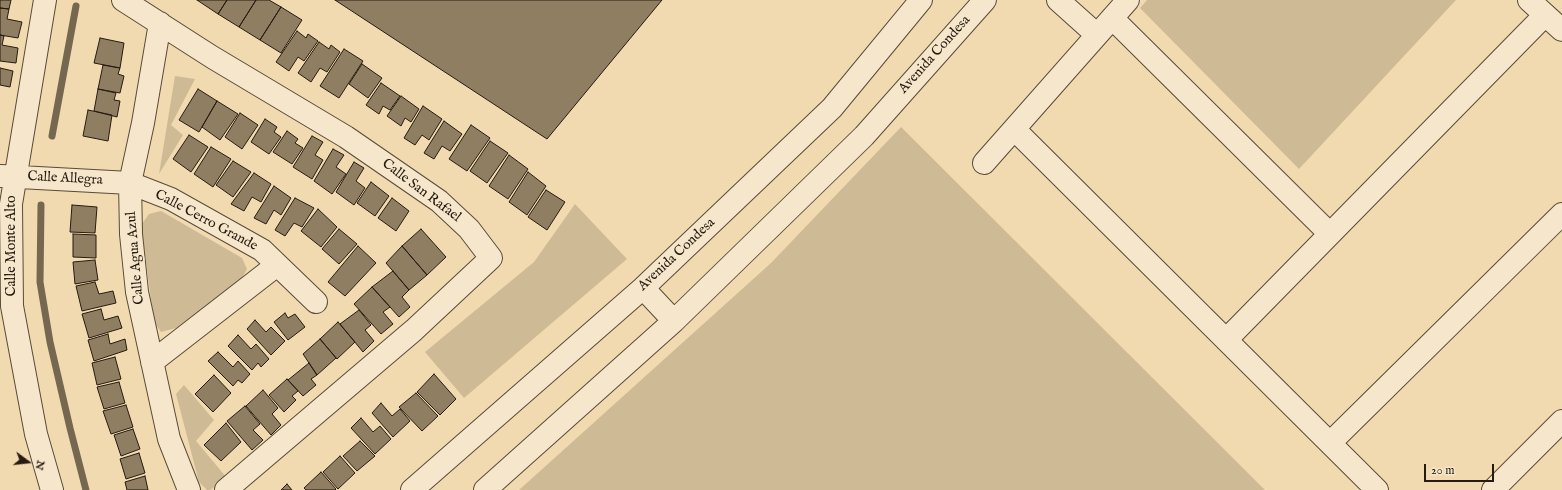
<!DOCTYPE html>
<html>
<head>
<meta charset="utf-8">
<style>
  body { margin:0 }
  #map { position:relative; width:1562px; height:490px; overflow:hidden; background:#f1dab0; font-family:"IM FELL English",serif }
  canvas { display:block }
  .north { position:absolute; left:8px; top:442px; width:40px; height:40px; -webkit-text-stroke:3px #f6e7cc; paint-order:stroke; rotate:105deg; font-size:11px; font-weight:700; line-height:16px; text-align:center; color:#261b10 }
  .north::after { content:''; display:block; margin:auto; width:14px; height:18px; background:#261b10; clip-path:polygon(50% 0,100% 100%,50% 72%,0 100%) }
  .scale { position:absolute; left:1424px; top:464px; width:70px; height:18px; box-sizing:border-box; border:2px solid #261b10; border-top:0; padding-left:5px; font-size:12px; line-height:14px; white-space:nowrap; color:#261b10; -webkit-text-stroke:3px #f6e7cc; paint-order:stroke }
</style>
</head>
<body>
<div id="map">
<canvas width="1562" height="490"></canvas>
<div class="north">N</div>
<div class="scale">20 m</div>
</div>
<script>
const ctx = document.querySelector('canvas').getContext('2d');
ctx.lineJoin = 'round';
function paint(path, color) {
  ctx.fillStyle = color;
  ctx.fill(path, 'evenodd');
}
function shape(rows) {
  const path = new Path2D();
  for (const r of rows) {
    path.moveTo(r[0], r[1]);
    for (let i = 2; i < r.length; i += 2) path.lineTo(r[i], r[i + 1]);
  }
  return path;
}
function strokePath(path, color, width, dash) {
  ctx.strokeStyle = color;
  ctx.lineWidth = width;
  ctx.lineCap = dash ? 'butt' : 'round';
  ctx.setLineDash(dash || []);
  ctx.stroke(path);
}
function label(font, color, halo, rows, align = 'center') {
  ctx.font = font + ' "IM FELL English",serif';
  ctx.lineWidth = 3;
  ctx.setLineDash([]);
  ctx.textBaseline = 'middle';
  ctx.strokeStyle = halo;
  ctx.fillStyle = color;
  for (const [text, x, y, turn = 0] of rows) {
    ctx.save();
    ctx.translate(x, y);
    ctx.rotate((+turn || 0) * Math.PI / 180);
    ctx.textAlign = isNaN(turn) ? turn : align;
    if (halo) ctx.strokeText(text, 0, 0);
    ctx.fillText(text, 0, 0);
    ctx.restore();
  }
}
paint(shape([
  [1147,0,1456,0,1299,169,1140,8],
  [175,76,195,79,171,125,183,135,159,174],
  [901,127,1265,490,519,490,771,263],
  [575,204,627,259,464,398,425,352,534,262],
  [161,211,242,258,247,269,241,280,176,328,161,332,154,322,141,225,149,214],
  [184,385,214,420,196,441,227,478,210,490,207,490,199,482,176,394]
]), '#ceba95');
strokePath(shape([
  [52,136,76,6],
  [41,205,40,282,50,342,70,428,86,490]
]), '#766750', 7);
const building = shape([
  [0,0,11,0,9,9,0,8,0,0],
  [197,0,227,0,218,14,197,0],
  [227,0,256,0,239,27,218,14,227,0],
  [256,0,269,0,281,7,260,40,239,27,256,0],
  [335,0,662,0,547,139,335,0],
  [281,7,302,20,281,53,260,40,281,7],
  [0,8,9,9,7,19,22,22,18,38,0,35,0,8],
  [297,31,306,38,308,34,318,41,304,61,298,57,289,71,276,62,297,31],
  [0,35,4,36,2,45,18,48,16,63,0,61,0,35],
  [100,38,124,43,120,68,94,63,100,38],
  [319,42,329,49,331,45,340,52,327,72,320,68,311,82,298,73,319,42],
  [344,49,363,61,339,98,320,86,344,49],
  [362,64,382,78,368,98,349,84,362,64],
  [103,65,120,68,118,74,124,76,120,93,98,89,103,65],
  [0,68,13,71,10,87,0,85,0,68],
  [381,83,400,96,390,110,383,106,379,114,366,105,381,83],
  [98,89,116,93,114,100,120,101,117,117,94,111,98,89],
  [198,89,217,101,199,132,179,120,198,89],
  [401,96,419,109,411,122,405,118,401,126,387,116,401,96],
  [217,101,238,114,220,140,202,127,217,101],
  [423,106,442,119,429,140,422,135,415,145,404,138,423,106],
  [88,110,112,115,108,141,83,136,88,110],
  [240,113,258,125,242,149,225,137,240,113],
  [265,119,277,127,274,132,281,137,269,154,251,142,265,119],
  [444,121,462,134,450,151,442,146,434,159,424,153,444,121],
  [471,125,490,138,467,171,449,159,471,125],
  [287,131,298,139,295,143,303,148,292,164,273,152,287,131],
  [189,135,208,147,191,172,173,159,189,135],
  [312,136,323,142,315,155,323,160,312,179,293,167,312,136],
  [490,141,508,153,487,183,470,171,490,141],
  [211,147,231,159,213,187,194,174,211,147],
  [333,149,344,155,336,167,346,174,332,194,314,181,333,149],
  [509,155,528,169,508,199,489,186,509,155],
  [233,161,251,172,233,197,216,185,233,161],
  [354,162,364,168,356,181,365,188,354,205,336,192,354,162],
  [528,172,546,186,527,215,509,202,528,172],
  [254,173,271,184,261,202,252,197,244,211,231,204,254,173],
  [371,182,389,196,375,216,357,203,371,182],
  [274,186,291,198,281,215,274,210,266,224,254,218,274,186],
  [546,190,565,202,547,230,528,217,546,190],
  [295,198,314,208,302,227,294,223,285,236,275,230,295,198],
  [392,198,409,211,396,231,378,218,392,198],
  [72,205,97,207,95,233,70,232,72,205],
  [318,209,337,227,321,247,301,231,318,209],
  [339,229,357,244,339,264,322,249,339,229],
  [421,229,446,257,427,275,402,246,421,229],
  [73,234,96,235,96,258,73,257,73,234],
  [358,246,376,263,345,296,328,282,358,246],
  [402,246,427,275,409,290,386,263,402,246],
  [95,260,98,280,75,284,73,262,95,260],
  [393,271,409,290,402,297,410,307,399,317,372,287,393,271],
  [95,282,99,294,113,291,116,303,82,311,76,286,95,282],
  [372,287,390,307,383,312,393,324,381,334,354,304,372,287],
  [101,309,104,320,118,316,122,328,89,338,82,314,101,309],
  [359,310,371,325,365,330,374,341,363,352,340,324,359,310],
  [285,313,288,318,295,314,305,327,288,340,274,322,285,313],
  [255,320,266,332,271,327,285,341,271,355,247,329,255,320],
  [338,322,355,342,337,359,320,339,338,322],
  [108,334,110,344,125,339,127,350,94,361,88,340,108,334],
  [238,335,251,349,256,344,269,359,261,367,258,363,252,370,228,346,238,335],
  [320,339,336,358,317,375,303,354,320,339],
  [218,352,233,367,238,361,250,374,242,383,238,380,233,386,208,361,218,352],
  [115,357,121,379,97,385,92,363,115,357],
  [309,363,317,375,311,379,316,385,303,396,288,380,309,363],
  [434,374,456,399,440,415,417,392,434,374],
  [214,375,231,393,213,412,195,394,214,375],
  [287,379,298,391,292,396,296,400,284,412,269,395,287,379],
  [119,382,125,403,104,409,97,387,119,382],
  [263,390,278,408,272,414,281,425,271,435,246,406,263,390],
  [416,393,438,416,422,431,399,407,416,393],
  [381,403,392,416,400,409,410,421,393,437,372,413,381,403],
  [126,405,133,427,111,434,103,411,126,405],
  [245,406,260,424,253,430,263,440,252,450,227,421,245,406],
  [361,418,373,432,380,426,391,439,375,454,351,428,361,418],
  [226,423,241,442,221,461,204,445,226,423],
  [133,429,140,449,121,456,114,435,133,429],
  [360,441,375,456,357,471,343,456,360,441],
  [139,453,145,473,126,479,120,459,139,453],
  [340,456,355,473,338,489,323,472,340,456],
  [321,472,336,489,335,490,306,490,304,488,321,472],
  [145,476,148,490,127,490,125,482,145,476],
  [287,484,292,490,281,490,287,484]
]);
paint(building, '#907e63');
strokePath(building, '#261b10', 1);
const minor = shape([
  [45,0,11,204,12,306,36,434,52,490],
  [123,0,212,57,346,137,439,201,469,229,491,258,414,330,226,490],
  [1058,0,1097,35],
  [1529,0,1562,30],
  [1112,18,1330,234],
  [160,23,143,123,130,183,131,234,137,292,169,439,189,490],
  [1014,129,1377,490],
  [984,163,1128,0],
  [1,176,130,183,171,199,262,250,316,302],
  [643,288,674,321],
  [1226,340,1545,15],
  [152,362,277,265],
  [1330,443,1562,214],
  [412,490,643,288,832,108,921,0],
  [485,490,674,321,864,136,985,0],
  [1493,490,1562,421]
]);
strokePath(minor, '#594b38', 24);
strokePath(minor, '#f6e7cc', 22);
label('14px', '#261b10', '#f6e7cc', [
  ["Avenida Condesa",935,55,-48],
  ["Calle Allegra",65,179,3],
  ["Calle San Rafael",421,191,37],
  ["Calle Cerro Grande",206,221,28],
  ["Calle Monte Alto",12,246,-90],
  ["Avenida Condesa",677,255,-43],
  ["Calle Agua Azul",136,258,-95]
]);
</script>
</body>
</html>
